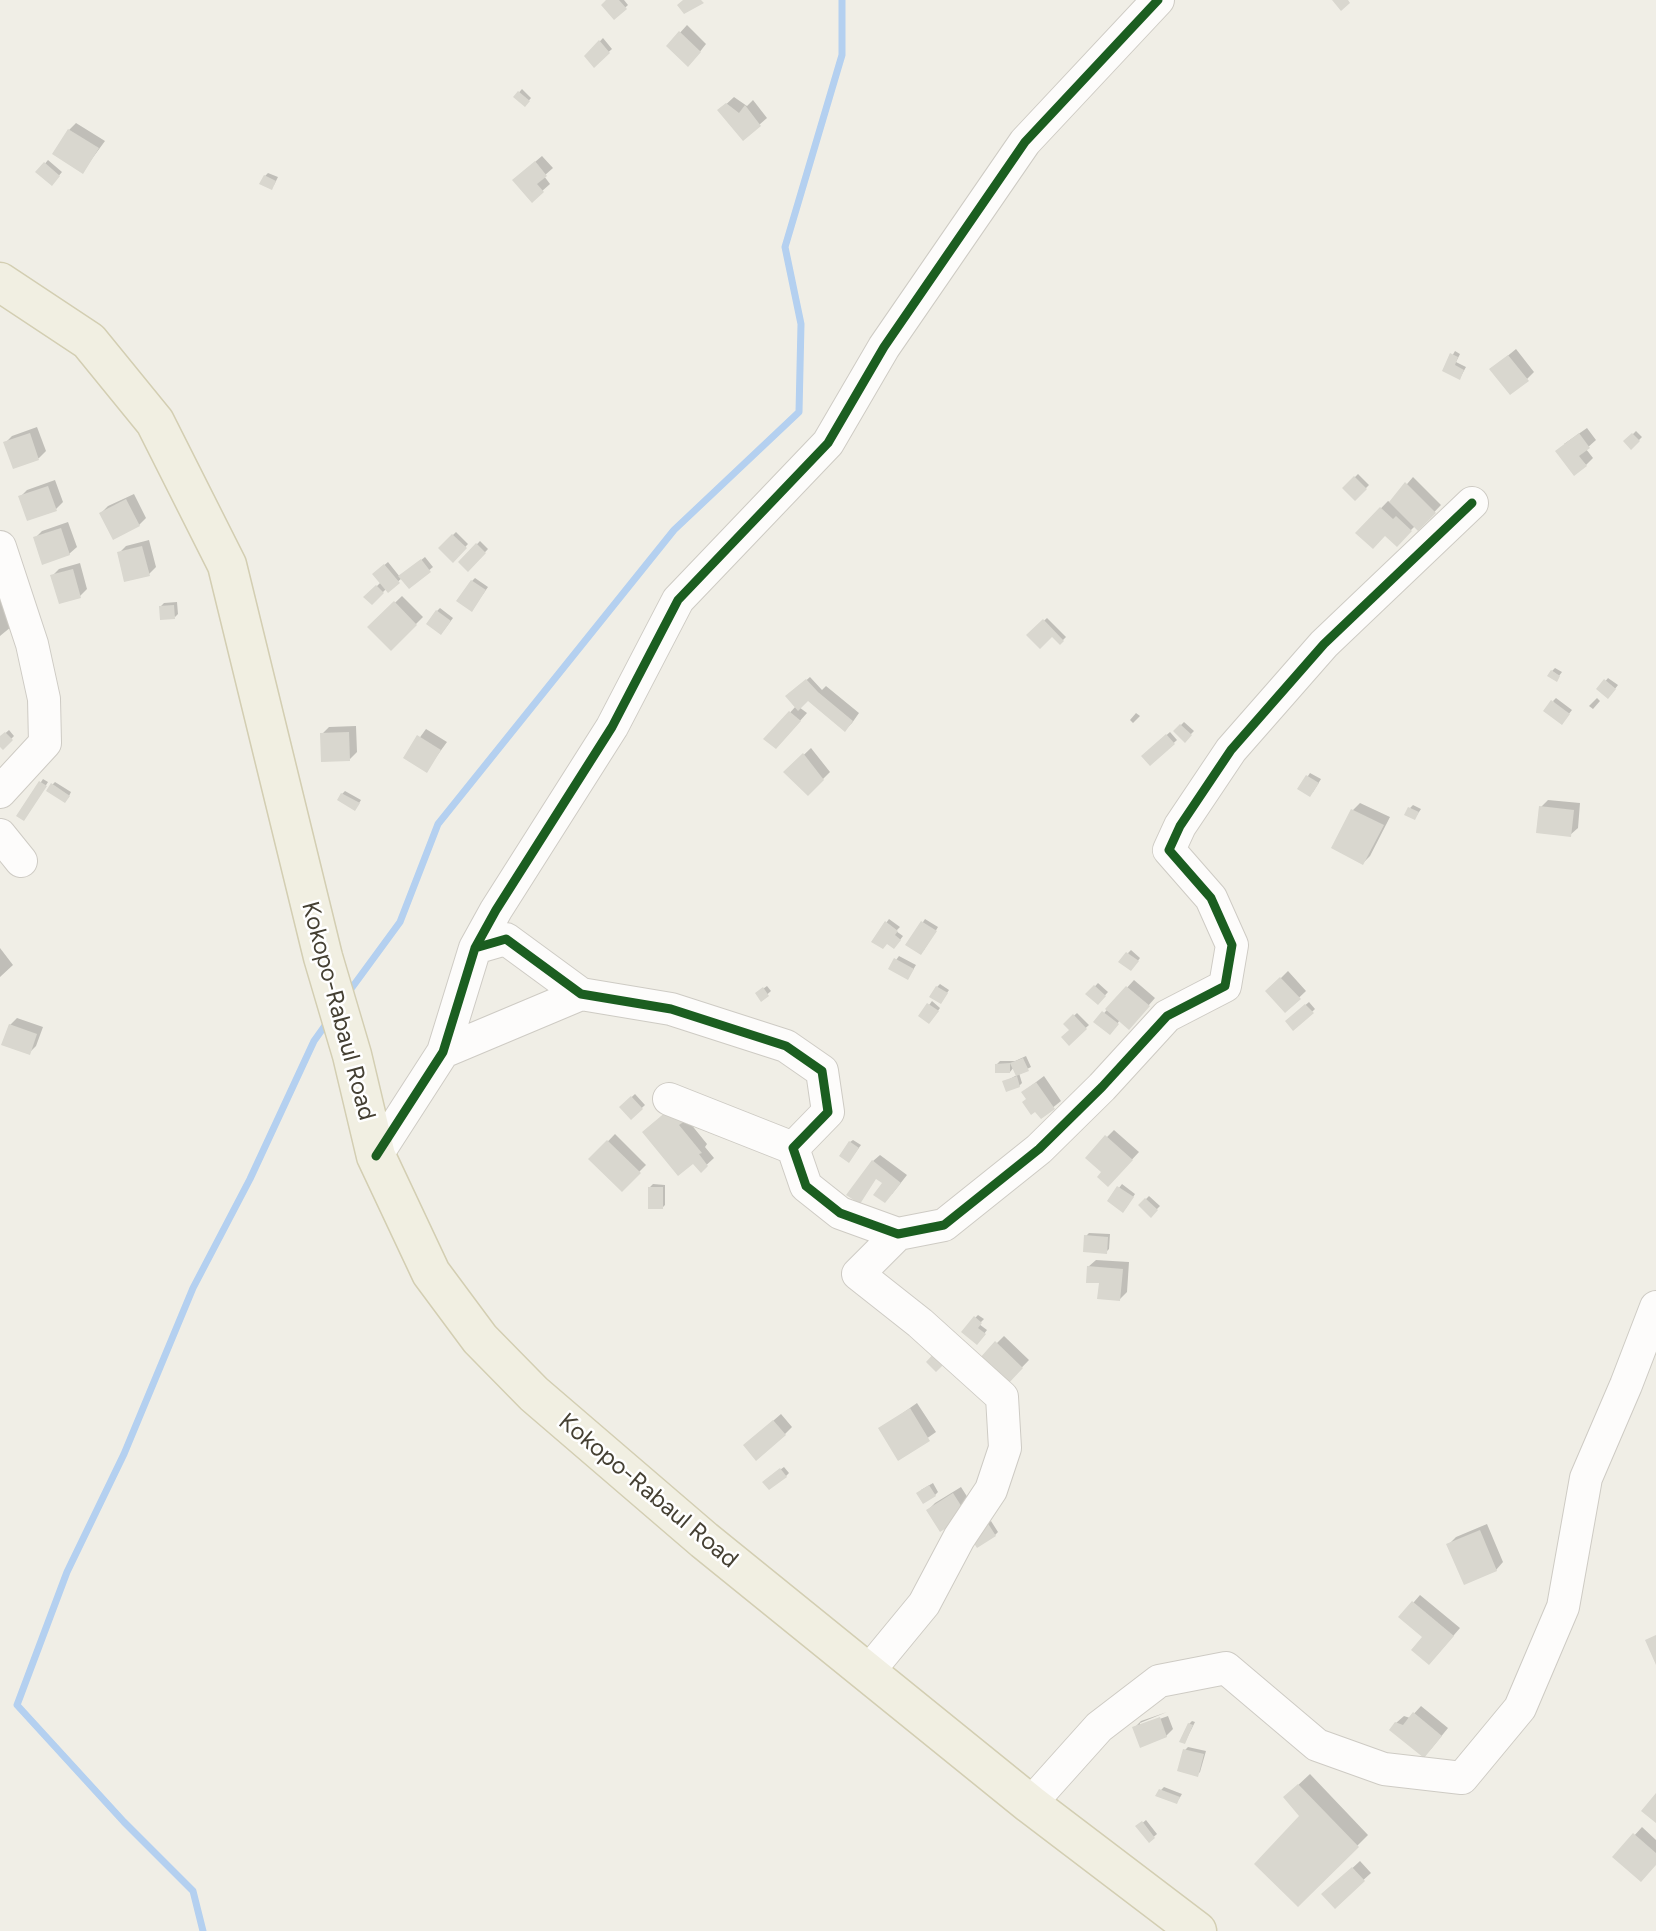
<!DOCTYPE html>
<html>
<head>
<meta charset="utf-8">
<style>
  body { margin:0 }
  canvas { display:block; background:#f0eee6 }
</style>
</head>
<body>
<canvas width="1656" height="1931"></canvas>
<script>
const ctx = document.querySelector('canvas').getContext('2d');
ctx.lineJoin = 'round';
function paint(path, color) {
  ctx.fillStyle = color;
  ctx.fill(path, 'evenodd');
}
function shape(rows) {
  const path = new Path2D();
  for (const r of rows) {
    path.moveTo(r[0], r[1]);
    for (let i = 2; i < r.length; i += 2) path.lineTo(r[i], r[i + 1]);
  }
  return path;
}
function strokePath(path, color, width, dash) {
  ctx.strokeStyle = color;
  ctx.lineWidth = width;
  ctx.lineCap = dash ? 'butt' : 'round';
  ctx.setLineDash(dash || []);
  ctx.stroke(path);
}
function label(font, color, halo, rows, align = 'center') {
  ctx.font = font + ' Figtree,sans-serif';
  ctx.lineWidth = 5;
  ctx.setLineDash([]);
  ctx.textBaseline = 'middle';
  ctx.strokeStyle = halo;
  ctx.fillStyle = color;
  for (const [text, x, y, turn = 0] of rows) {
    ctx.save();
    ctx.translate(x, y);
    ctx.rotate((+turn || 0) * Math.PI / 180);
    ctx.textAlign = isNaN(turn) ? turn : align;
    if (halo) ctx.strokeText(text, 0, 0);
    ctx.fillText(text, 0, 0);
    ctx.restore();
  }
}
paint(shape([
  [608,0,624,0,628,5,614,18],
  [687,25,706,44,695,58,668,46],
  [603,38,612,49,594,65,586,56],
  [522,89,531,98,525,105,515,97],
  [734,97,747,106,753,100,767,118,743,139,720,110],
  [76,123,105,141,83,171,69,130],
  [542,156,553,168,544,176,550,184,532,200,522,173],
  [48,160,62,172,52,184,38,172],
  [268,173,278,177,274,185,265,176],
  [1516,349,1534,372,1527,379,1499,363],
  [1455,351,1460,354,1456,362,1466,367,1460,378,1444,370],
  [37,427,46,451,39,458,14,467,5,443,12,436],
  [1587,428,1596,440,1586,449,1593,458,1586,465,1564,444],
  [1636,431,1642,437,1631,448,1625,442],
  [1358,474,1369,485,1355,499,1344,488],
  [1413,477,1441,505,1418,529,1415,526,1397,544,1385,533,1358,532,1388,501,1391,503],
  [55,480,63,502,56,509,20,497,27,490],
  [134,494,146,518,139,525,101,513,108,506],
  [68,522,77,547,69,554,35,538,42,531],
  [456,532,468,544,453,560,440,548],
  [149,540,156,567,149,574,119,553,126,546],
  [480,541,488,549,468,570,460,562],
  [425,557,433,567,409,587,402,578,388,590,386,589,372,603,366,597,381,582,374,574,388,562,400,577],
  [80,563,87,589,80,596,52,576,59,569],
  [475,578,488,587,474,607,472,581],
  [0,592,17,622,0,636],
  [402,596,423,617,391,649,370,627],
  [177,602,178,614,175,617,161,606,164,603],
  [440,608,453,618,444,630,437,611],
  [1047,618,1066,637,1060,643,1052,635,1029,635],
  [1555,668,1562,672,1559,676,1552,671],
  [810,677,822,690,826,686,859,713,852,723,845,730,808,699,799,707,807,713,783,740,766,739,796,706,787,697],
  [1608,678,1618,685,1611,694,1599,689],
  [1556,698,1572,710,1565,719,1553,701],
  [1597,698,1600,701,1593,709,1589,706],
  [1136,713,1140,716,1133,723,1130,720],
  [1184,722,1194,731,1185,740,1175,731],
  [356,726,357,752,350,759,322,734,329,727],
  [426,729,447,742,426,771,405,758],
  [9,730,14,736,3,747,0,738],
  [1170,732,1177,740,1150,764,1143,756],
  [811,748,830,772,808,794,786,772],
  [1310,773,1321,779,1313,792,1300,788],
  [43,779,48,782,27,815,19,815],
  [55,782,71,792,68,798,52,785],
  [345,791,361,800,358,805,342,794],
  [1548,800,1580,803,1578,828,1570,835,1541,807],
  [1360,803,1390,817,1370,856,1363,863,1333,848,1353,810],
  [1413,805,1421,809,1417,815,1410,808],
  [889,919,900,927,896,931,903,936,897,944,873,941],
  [925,919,938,927,924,950,908,945],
  [0,948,13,965,0,977],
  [1131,950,1140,958,1134,966,1128,953],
  [899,956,916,965,910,975,890,968],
  [1288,971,1306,991,1285,1011,1268,991],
  [1134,980,1155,998,1135,1021,1120,1020,1110,1033,1096,1022],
  [1098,983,1108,992,1098,1003,1088,994],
  [940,984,949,990,943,999,937,987],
  [767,986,771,991,762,999,760,991],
  [932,1001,940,1008,932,1019,921,1016],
  [1309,1002,1315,1009,1294,1029,1287,1021],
  [1077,1013,1089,1025,1069,1043,1071,1030,1065,1024],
  [17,1018,43,1027,36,1046,29,1053,10,1025],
  [1026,1056,1031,1067,1019,1073,1022,1083,1019,1086,1004,1082,1017,1075,1014,1067,1010,1072,997,1064,1000,1061,1015,1061],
  [1044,1076,1061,1101,1041,1117,1023,1092],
  [635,1094,645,1105,631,1118,621,1107],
  [686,1118,707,1144,705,1147,714,1158,701,1170,693,1161,644,1132],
  [1114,1130,1139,1152,1115,1178,1104,1172,1107,1137],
  [615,1134,646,1165,622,1189,591,1159],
  [853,1140,861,1145,852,1157,850,1142],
  [880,1155,907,1175,892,1194,873,1161],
  [653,1184,665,1185,665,1205,662,1208,650,1187],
  [1122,1184,1135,1194,1126,1208,1109,1201],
  [1149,1196,1160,1206,1151,1215,1140,1205],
  [1089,1233,1110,1234,1109,1249,1106,1252,1086,1236],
  [1096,1260,1129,1262,1127,1292,1120,1299,1088,1267],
  [978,1315,984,1319,979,1324,987,1330,980,1339,975,1318],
  [1004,1336,1029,1360,1007,1383,981,1359],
  [917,1403,936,1432,899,1458,880,1429],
  [781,1414,792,1427,785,1434,752,1439],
  [784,1467,789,1473,786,1476,767,1479],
  [933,1483,938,1492,935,1495,921,1490],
  [961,1487,973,1506,928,1510,935,1503],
  [991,1521,998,1532,995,1535,973,1531],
  [1487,1524,1503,1562,1496,1570,1449,1544,1456,1537],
  [1420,1595,1460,1628,1436,1656,1424,1637,1401,1617],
  [1421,1706,1448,1728,1431,1749,1396,1723,1404,1716,1410,1718],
  [1167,1712,1140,1723,1140,1726,1168,1716,1173,1729,1166,1736,1134,1728,1141,1721],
  [1192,1721,1195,1722,1185,1742,1189,1724],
  [1188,1747,1206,1751,1200,1772,1197,1775,1185,1750],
  [1310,1774,1368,1835,1298,1905,1301,1816,1296,1787],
  [1164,1787,1182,1794,1179,1799,1176,1802,1161,1790],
  [1146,1820,1157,1834,1149,1841,1138,1827],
  [1642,1827,1656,1840,1656,1864,1615,1857],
  [1360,1861,1371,1873,1335,1906,1331,1888]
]), '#0003');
strokePath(shape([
  [348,993,400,922,438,824,674,530,799,412,801,324,785,247,842,55,842,0],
  [203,1931,193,1891,124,1822,17,1705,67,1572,124,1454,193,1288,250,1179,314,1041,329,1020]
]), '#b4d0f0', 7);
paint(shape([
  [606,0,619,0,627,9,614,20,601,5],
  [683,0,701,0,704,3,684,14,677,5],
  [1332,0,1348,0,1350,3,1341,11],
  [679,31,701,52,688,67,666,46],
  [599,40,610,53,594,68,584,56],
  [518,91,530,101,525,107,513,97],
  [726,103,739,113,745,105,761,126,743,141,717,110],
  [68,129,99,148,83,174,52,154],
  [535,161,547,176,537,184,544,192,532,203,512,180],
  [44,162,60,176,52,186,35,172],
  [264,175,276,181,272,190,259,184],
  [1450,353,1458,357,1455,365,1464,370,1460,380,1442,371],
  [1508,355,1529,381,1510,395,1489,369],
  [30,433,39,460,13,469,3,442],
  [1579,433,1590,448,1579,456,1587,466,1574,476,1555,451],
  [1632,433,1640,441,1631,450,1623,441],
  [1354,476,1367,489,1355,501,1342,488],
  [1405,482,1436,513,1418,531,1389,502],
  [48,486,57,511,27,521,18,496],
  [126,499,140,526,113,540,99,513],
  [1380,507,1393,519,1396,516,1412,531,1397,547,1385,536,1373,549,1355,533],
  [61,528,70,555,42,565,33,537],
  [452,534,467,548,453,563,438,548],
  [476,543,486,553,468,572,458,562],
  [142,546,150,576,124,582,117,552],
  [421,559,431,572,409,589,398,576],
  [384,564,400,583,388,593,372,574],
  [73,569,81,598,59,604,50,575],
  [471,580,486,590,472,612,456,601],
  [376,585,384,593,372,605,363,597],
  [394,601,417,625,391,651,367,627],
  [174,605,175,619,160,620,159,606],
  [436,610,451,621,441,635,426,624],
  [1043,619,1064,641,1060,645,1052,637,1040,649,1026,635],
  [1551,670,1560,676,1557,682,1547,676],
  [806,679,818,692,853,721,845,732,808,701,798,711,785,696],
  [1604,679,1616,689,1608,699,1596,689],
  [1551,700,1570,714,1562,725,1543,711],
  [789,711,801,721,776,749,763,739],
  [1180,724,1192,735,1185,743,1173,731],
  [5,732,13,740,3,750,0,747,0,736],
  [349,732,350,761,321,762,320,733],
  [1166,734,1175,744,1150,766,1141,756],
  [417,735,441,750,427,773,403,758],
  [803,753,824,780,808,796,783,772],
  [1306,775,1319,783,1310,797,1297,789],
  [39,781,47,786,24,821,16,816],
  [51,783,70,796,65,803,46,791],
  [341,793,360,803,355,811,337,800],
  [1539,806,1574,810,1571,837,1536,833],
  [1408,807,1419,812,1415,820,1404,815],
  [1351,809,1384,825,1363,865,1331,848],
  [885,921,898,931,895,935,901,940,894,949,887,944,883,949,871,942],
  [921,921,937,931,921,955,905,945],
  [1126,952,1139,961,1131,971,1118,962],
  [894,958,914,969,908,980,888,969],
  [1280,977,1301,999,1285,1013,1265,991],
  [1094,985,1106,996,1098,1005,1085,994],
  [936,986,948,993,941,1004,929,997],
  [1126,986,1150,1006,1129,1030,1105,1009],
  [763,987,769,996,761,1002,755,993],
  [927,1003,939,1011,929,1024,918,1016],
  [1305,1004,1314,1013,1293,1031,1285,1021],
  [1102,1011,1119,1024,1110,1035,1093,1022],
  [1073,1014,1087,1029,1069,1046,1061,1037,1069,1030,1063,1024],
  [9,1024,37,1034,30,1055,1,1045],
  [1023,1058,1029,1071,1016,1076,1010,1063],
  [1010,1063,1010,1073,995,1073,995,1064],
  [1017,1076,1020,1087,1006,1092,1002,1081],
  [1036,1082,1055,1109,1041,1119,1035,1112,1031,1115,1022,1102,1026,1099,1021,1092],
  [631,1096,643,1109,631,1120,619,1107],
  [667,1111,685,1121,679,1125,702,1153,699,1154,708,1166,701,1173,693,1164,678,1176,642,1132],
  [1105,1135,1133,1160,1108,1187,1097,1177,1101,1172,1085,1158],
  [607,1140,641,1173,622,1192,588,1159],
  [849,1141,859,1148,849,1163,839,1156],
  [872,1160,901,1183,885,1203,873,1195,882,1183,876,1179,860,1204,846,1195],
  [1117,1186,1134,1197,1123,1213,1107,1201],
  [648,1187,663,1187,663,1209,648,1209],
  [1145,1198,1158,1210,1151,1218,1138,1205],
  [1084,1235,1108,1237,1107,1254,1083,1252],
  [1087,1266,1123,1269,1120,1301,1097,1299,1099,1283,1086,1283],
  [974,1316,982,1323,978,1328,986,1334,977,1345,961,1332],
  [995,1341,1023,1368,1007,1385,979,1359],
  [937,1350,948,1360,936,1372,926,1362],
  [910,1408,930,1441,898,1461,878,1428],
  [773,1420,786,1435,756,1461,743,1445],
  [780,1468,787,1477,769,1490,762,1482],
  [929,1485,936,1496,923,1504,916,1493],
  [953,1493,967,1515,940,1532,926,1510],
  [987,1522,996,1536,977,1548,968,1534],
  [1480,1530,1497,1571,1464,1585,1446,1544],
  [1412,1601,1454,1636,1429,1665,1411,1650,1422,1637,1398,1617],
  [1656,1635,1656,1665,1645,1640],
  [1413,1712,1442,1736,1424,1758,1389,1730,1395,1722,1403,1725],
  [1160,1717,1167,1737,1140,1748,1132,1727],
  [1188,1723,1193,1725,1185,1744,1179,1742],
  [1183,1749,1204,1754,1198,1777,1177,1771],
  [1298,1784,1359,1847,1298,1907,1254,1864,1299,1816,1283,1797],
  [1159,1789,1180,1797,1177,1804,1155,1796],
  [1656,1793,1656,1823,1641,1811],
  [1142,1821,1155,1838,1149,1843,1135,1826],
  [1633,1833,1656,1853,1656,1865,1641,1882,1612,1857],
  [1352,1867,1365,1881,1335,1909,1321,1894]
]), '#d9d7cf');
const minor = shape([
  [0,547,32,644,44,699,45,743,0,792],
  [0,835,21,861],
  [475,948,496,910,612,727,678,600,828,443,884,347,1025,142,1158,0],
  [443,1052,581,994],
  [669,1099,793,1148],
  [376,1156,443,1052,475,948,506,939,581,994,671,1009,786,1046,822,1071,828,1112,793,1148,806,1186,840,1213,898,1234,944,1225,1039,1149,1102,1087,1167,1016,1225,986,1232,945,1211,898,1169,850,1180,826,1231,750,1324,644,1472,503],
  [868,1672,924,1604,959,1538,991,1490,1005,1448,1002,1397,920,1323,858,1274,898,1234],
  [1030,1804,1099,1727,1159,1681,1226,1668,1317,1745,1384,1769,1462,1778,1520,1708,1563,1607,1586,1478,1626,1385,1656,1307]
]);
const major = shape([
  [0,282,89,341,155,422,227,565,323,957,352,1055,376,1156,431,1273,480,1339,534,1394,704,1540,1030,1804,1197,1931]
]);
strokePath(minor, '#cecbc4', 34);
strokePath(major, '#d3ceb2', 41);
strokePath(minor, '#fdfcfb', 32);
strokePath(major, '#f1efe2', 38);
strokePath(shape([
  [475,948,496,910,612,727,678,600,828,443,884,347,1025,142,1158,0],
  [376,1156,443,1052,475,948,506,939,581,994,671,1009,786,1046,822,1071,828,1112,793,1148,806,1186,840,1213,898,1234,944,1225,1039,1149,1102,1087,1167,1016,1225,986,1232,945,1211,898,1169,850,1180,826,1231,750,1324,644,1472,503]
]), '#1b5e20', 9);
label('24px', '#454033', '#fff', [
  ["Kokopo-Rabaul Road",338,1011,75],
  ["Kokopo-Rabaul Road",648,1491,40]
]);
</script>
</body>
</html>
